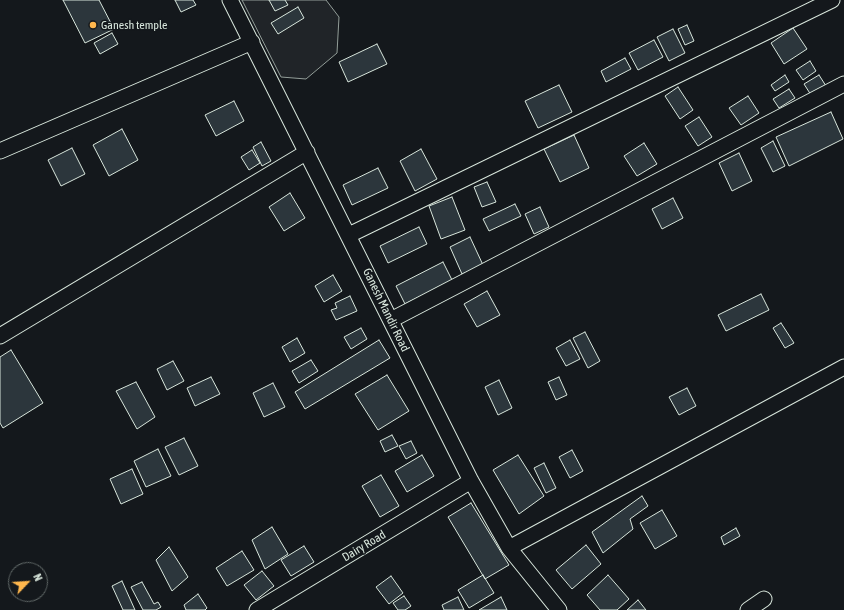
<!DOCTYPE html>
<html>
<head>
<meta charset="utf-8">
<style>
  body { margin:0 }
  #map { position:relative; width:844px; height:610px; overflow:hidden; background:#14181c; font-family:"Asap Condensed",sans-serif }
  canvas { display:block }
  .north { position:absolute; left:8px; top:562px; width:40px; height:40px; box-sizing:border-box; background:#14181c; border:1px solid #626a69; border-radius:50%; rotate:65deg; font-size:11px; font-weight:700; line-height:16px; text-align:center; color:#d8e6dc }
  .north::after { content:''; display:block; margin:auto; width:14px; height:18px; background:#ffb74d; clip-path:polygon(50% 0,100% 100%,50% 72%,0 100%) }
</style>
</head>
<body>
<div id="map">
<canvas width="844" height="610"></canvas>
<div class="north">N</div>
</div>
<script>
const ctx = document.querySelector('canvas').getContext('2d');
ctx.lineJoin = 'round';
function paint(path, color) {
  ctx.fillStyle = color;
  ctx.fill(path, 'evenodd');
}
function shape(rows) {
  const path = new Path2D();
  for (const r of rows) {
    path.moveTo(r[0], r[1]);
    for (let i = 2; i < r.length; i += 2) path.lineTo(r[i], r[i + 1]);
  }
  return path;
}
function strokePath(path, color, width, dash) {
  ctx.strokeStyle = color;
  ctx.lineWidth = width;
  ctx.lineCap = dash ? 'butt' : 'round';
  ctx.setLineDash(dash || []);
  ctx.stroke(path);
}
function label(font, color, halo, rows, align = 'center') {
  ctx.font = font + ' "Asap Condensed",sans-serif';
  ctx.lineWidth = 3;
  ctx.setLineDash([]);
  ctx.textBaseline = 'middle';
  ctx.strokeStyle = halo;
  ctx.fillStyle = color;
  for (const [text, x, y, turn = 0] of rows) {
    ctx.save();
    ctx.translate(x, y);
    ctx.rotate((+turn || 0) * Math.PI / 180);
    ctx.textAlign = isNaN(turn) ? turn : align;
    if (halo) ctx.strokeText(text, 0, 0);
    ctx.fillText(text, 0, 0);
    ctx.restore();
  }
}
const green = shape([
  [242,0,326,0,339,17,337,53,306,79,281,77,242,0]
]);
paint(green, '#202428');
strokePath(green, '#939e99', 1);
const building = shape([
  [63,0,99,0,114,29,85,43,63,0],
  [175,0,193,0,196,5,181,12,175,0],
  [269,0,285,0,288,5,275,11,269,0],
  [298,7,304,18,278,34,271,23,298,7],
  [687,25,694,41,685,45,678,29,687,25],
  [793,28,807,49,784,64,771,43,793,28],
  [673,29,685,53,669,61,657,37,673,29],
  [112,33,118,44,100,54,94,43,112,33],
  [654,40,663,57,638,70,629,53,654,40],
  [377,44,387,64,348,82,339,62,377,44],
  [625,58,631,69,606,82,601,71,625,58],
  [810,61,816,71,803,80,796,70,810,61],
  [785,75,789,82,775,91,771,85,785,75],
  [819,75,826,86,811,95,804,84,819,75],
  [559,85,572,112,538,128,525,101,559,85],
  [678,87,693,110,680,119,665,96,678,87],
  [789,89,795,98,779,108,773,99,789,89],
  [748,96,759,113,741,125,729,108,748,96],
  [234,101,244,121,216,136,205,115,234,101],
  [831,112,843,139,789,166,776,137,831,112],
  [699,117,712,137,698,146,685,126,699,117],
  [122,129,138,160,109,176,93,145,122,129],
  [574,135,589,168,560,182,544,149,574,135],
  [773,141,785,166,773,172,761,148,773,141],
  [261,142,271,161,262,166,253,147,261,142],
  [644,143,657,164,637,176,624,156,644,143],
  [72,148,85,174,61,186,48,160,72,148],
  [421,149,437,179,415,191,400,161,421,149],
  [252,150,260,163,249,170,241,157,252,150],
  [739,153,752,181,732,191,719,163,739,153],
  [378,168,388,188,352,205,343,185,378,168],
  [487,182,496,202,482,207,474,187,487,182],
  [290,193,305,218,284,231,269,207,290,193],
  [452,197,465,230,441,239,429,206,452,197],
  [673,198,683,218,662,229,652,209,673,198],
  [515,204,521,216,489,231,483,219,515,204],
  [540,207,549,227,534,234,525,214,540,207],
  [419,227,427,244,388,263,380,246,419,227],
  [470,237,483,265,462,274,450,247,470,237],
  [443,262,452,280,405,304,396,286,443,262],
  [333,275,342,291,324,302,315,286,333,275],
  [487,291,500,315,477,327,464,304,487,291],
  [761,294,769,310,726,331,718,315,761,294],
  [350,296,357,311,336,320,331,310,337,308,335,303,350,296],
  [781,323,794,343,785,348,773,328,781,323],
  [361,328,367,339,351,349,344,337,361,328],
  [585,332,600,361,588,368,573,338,585,332],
  [297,338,305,353,290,362,282,347,297,338],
  [379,340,390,358,305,409,295,392,379,340],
  [570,340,580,359,566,366,556,348,570,340],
  [11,350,43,403,3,428,0,423,0,357,11,350],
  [311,360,318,371,299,383,292,371,311,360],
  [173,361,184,381,167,390,157,369,173,361],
  [387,375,409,411,378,430,355,394,387,375],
  [211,377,220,394,195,406,187,388,211,377],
  [559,377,567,395,556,400,548,382,559,377],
  [499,380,512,408,498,415,485,387,499,380],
  [136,382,155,417,137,429,116,391,136,382],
  [273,383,285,407,264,417,253,393,273,383],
  [687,388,696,406,679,415,669,397,687,388],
  [392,435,398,446,385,452,380,441,392,435],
  [184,438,198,466,179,475,165,447,184,438],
  [411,441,417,453,406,459,399,446,411,441],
  [158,449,171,476,146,487,134,461,158,449],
  [572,450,583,471,570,478,559,457,572,450],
  [422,455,434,476,407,492,395,471,422,455],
  [518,455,544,496,519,514,493,470,518,455],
  [544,463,556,488,546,493,534,468,544,463],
  [132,469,143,494,121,504,110,479,132,469],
  [381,475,399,506,380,517,362,486,381,475],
  [642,496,648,506,630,519,633,529,603,553,592,532,642,496],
  [471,503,509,565,485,579,448,517,471,503],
  [662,510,677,536,655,549,640,523,662,510],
  [272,527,288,554,265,569,252,540,272,527],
  [736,528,740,536,724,545,721,537,736,528],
  [586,545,601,564,572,589,556,570,586,545],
  [304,546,314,562,291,576,281,560,304,546],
  [169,547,188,577,172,591,156,560,169,547],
  [242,551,254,570,227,586,216,568,242,551],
  [262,571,274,586,256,600,244,585,262,571],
  [483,575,494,593,469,608,458,590,483,575],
  [608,575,629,599,617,610,600,610,587,595,608,575],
  [391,576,403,593,389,604,376,587,391,576],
  [122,581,135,610,123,610,112,586,122,581],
  [142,582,154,604,158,602,161,607,156,610,143,610,131,587,142,582],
  [198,594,207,608,205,610,186,610,184,605,198,594],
  [404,596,411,606,405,610,398,610,393,603,404,596],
  [458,597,464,610,444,610,442,605,458,597],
  [501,597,507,610,479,610,501,597],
  [638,600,646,610,627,610,638,600]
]);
paint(building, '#2c363c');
strokePath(building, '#d8e6dc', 1);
const street = shape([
  [230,0,471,481,509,548,559,610],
  [0,151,252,42],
  [349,235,832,0],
  [391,320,844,84],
  [0,336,307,152],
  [509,548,844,367],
  [257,610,471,481],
  [748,610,764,599]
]);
strokePath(street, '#d8e6dc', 17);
strokePath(street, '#14181c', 15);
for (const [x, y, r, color] of [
  [93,25,4,"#ffb74d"]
]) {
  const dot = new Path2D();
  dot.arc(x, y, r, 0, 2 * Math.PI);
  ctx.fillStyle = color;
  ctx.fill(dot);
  strokePath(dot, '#14181c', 1.5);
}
label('12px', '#d8e6dc', '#14181c', [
  ["Ganesh temple",101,25]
], 'left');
label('12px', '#d8e6dc', '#14181c', [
  ["Ganesh Mandir Road",386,310,64],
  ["Dairy Road",364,546,-31]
]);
</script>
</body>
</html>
